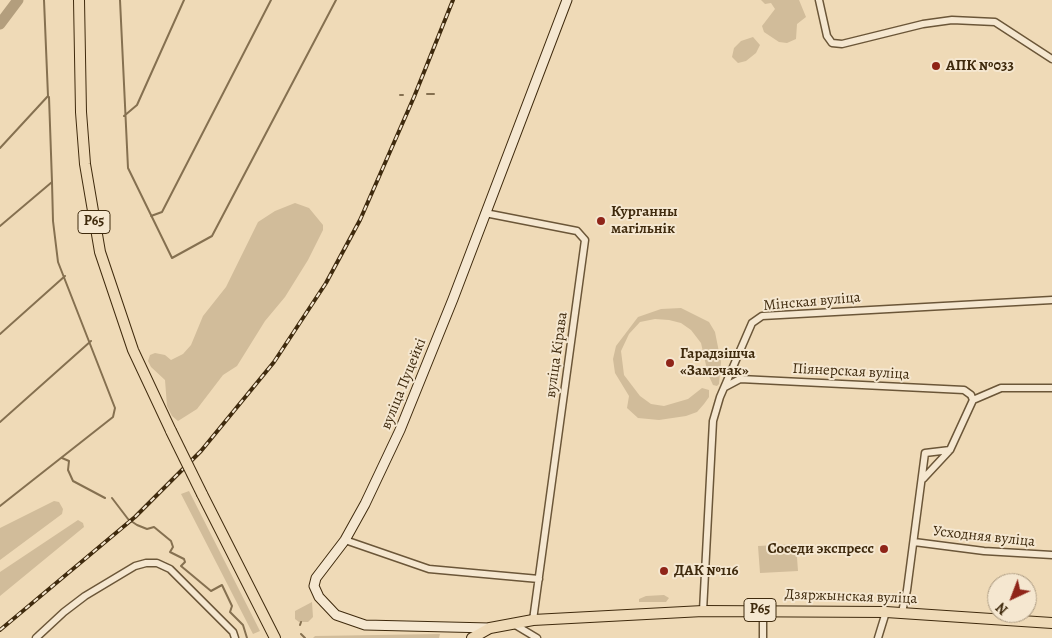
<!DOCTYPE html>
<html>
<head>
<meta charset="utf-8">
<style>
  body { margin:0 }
  #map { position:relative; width:1052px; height:638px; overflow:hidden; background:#efdab7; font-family:Alegreya,serif }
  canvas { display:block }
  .north { position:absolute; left:987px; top:573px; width:50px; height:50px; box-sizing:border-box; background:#f5e7d0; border:1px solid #ac9b82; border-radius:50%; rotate:223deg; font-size:14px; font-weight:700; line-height:20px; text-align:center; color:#3f2a0d }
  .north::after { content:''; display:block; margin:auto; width:18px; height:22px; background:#8f2418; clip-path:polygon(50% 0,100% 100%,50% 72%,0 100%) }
</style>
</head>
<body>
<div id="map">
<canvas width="1052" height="638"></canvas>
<div class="north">N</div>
</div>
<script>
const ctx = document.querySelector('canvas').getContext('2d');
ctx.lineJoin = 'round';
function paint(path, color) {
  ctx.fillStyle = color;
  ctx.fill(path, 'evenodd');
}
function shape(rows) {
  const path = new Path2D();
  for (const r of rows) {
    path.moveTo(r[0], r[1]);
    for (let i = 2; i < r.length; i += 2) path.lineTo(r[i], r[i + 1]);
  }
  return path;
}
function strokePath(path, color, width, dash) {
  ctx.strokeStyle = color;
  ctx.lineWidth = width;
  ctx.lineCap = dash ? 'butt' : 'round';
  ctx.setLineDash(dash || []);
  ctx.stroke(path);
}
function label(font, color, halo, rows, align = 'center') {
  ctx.font = font + ' Alegreya,serif';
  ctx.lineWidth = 4;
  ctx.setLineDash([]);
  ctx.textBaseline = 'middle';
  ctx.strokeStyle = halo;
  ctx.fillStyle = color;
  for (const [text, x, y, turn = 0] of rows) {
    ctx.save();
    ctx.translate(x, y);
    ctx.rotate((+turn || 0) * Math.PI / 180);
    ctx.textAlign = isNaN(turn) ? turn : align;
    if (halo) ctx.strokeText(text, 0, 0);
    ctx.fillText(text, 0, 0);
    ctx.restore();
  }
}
paint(shape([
  [761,0,799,0,806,17,797,24,796,39,787,43,779,42,764,32,762,26,775,9,771,3,765,4],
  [753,37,760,45,756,53,746,61,738,63,732,57,734,48,741,41],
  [295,203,309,208,323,225,323,230,308,260,285,297,265,321,237,366,223,375,197,409,178,421,172,416,167,406,165,380,151,367,148,361,150,355,155,353,165,355,171,360,183,354,191,345,203,316,226,287,258,222,275,211],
  [681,308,709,322,715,332,721,362,719,384,717,386,713,385,708,374,701,343,691,330,681,323,669,320,655,319,640,322,629,334,621,351,624,375,640,396,651,404,664,406,688,399,702,388,709,390,709,397,704,404,697,412,686,416,659,420,638,418,627,408,629,396,615,373,613,359,616,346,638,317,661,309],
  [189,491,260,631,253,634,181,494],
  [54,501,59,502,63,509,62,514,0,560,0,528],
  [78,520,83,523,84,527,0,596,0,572],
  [796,544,798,571,760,573,758,546],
  [664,595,669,598,666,602,639,602,639,599,646,596],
  [312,602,313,617,308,622,299,622,295,619,295,611],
  [440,634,439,638,313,638,315,636]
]), '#d1bc9a');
strokePath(shape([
  [120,0,128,168,172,258,212,236,336,0],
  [427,94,434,94],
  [400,95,403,95],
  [124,116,137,105,184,0],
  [0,148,48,96,44,0],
  [151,216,162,212,271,0],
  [0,226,52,182,49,97],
  [0,334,65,276],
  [0,422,91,341],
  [62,458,69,461,68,470,73,481,105,498],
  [112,498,128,519,137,525,147,529,154,527,171,541,173,547,170,552,184,559,185,562,181,566,211,591,222,585,232,606,230,612,243,625,247,638],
  [0,506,113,417,115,408,58,262,53,221,52,182],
  [300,625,301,622],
  [301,634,305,638]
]), '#857050', 2);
strokePath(shape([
  [0,24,18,0]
]), '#b39e7d', 11);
const street = shape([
  [819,0,827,36,832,43,842,44,923,24,952,20,995,22,1052,59],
  [485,213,577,231,585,240,533,620],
  [725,387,740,379,964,390,971,395,973,400,1001,388,1052,388],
  [923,479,950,450],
  [345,540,429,569,539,579],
  [914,542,984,551,1052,555],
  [763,610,763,638],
  [703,611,713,421,720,397,752,323,762,316,1052,300],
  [902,612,907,590,925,453,950,450,973,400],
  [512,623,537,638],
  [36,638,64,612,85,596,135,566,146,563,157,563,170,569,233,632,235,638],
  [878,638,886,612]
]);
const secondary = shape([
  [490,628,365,625,336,615,319,597,314,586,316,578,345,540,365,504,400,430,453,299,567,0]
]);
const primary = shape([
  [79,0,81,112,85,164,100,252,133,350,171,431],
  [202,494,275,638],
  [472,638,490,628,533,620,703,611,886,612,1052,623]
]);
strokePath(street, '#6b5638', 9);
strokePath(secondary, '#3f2a0d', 11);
strokePath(primary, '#3f2a0d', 12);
strokePath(street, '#f5e7d0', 6);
strokePath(secondary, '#f5e7d0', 9);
strokePath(primary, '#efdab7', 10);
const rail = shape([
  [0,630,135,517,201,451,274,362,326,283,360,220,414,97,453,0]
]);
strokePath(rail, '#3f2a0d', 4);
strokePath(rail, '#f5e7d0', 2, [5.5]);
const primaryBridge = shape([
  [171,431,202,494]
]);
strokePath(primaryBridge, '#3f2a0d', 12, []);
strokePath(primaryBridge, '#efdab7', 10);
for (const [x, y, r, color] of [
  [936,66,5,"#8f2418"],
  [601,221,5,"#8f2418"],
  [670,363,5,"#8f2418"],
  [884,549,5,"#8f2418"],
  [664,571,5,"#8f2418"]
]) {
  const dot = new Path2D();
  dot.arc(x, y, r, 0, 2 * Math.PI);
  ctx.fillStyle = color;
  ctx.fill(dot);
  strokePath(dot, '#f5e7d0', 2);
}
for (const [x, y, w] of [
  [94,222,32],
  [760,610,32]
]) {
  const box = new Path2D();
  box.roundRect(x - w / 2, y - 11.5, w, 23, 4);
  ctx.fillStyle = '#f5e7d0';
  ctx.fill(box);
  strokePath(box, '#3f2a0d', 1);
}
label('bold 14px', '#3f2a0d', null, [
  ["Р65",94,222],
  ["Р65",760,610]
]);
label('bold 15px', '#3f2a0d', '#f5e7d0', [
  ["АПК №033",946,66],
  ["Курганны",611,212],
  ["магільнік",611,229],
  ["Гарадзішча",680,354],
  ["«Замэчак»",680,371],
  ["Соседи экспресс",874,549,"right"],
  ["ДАК №116",674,571]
], 'left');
label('15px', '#3f2a0d', '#f5e7d0', [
  ["Мінская вуліца",812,302,-5],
  ["вуліца Кірава",557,355,-82],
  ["Піянерская вуліца",851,372,3],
  ["вуліца Пуцейкі",404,384,-68],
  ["Усходняя вуліца",984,537,6],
  ["Дзяржынская вуліца",851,597,2]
]);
</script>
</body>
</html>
